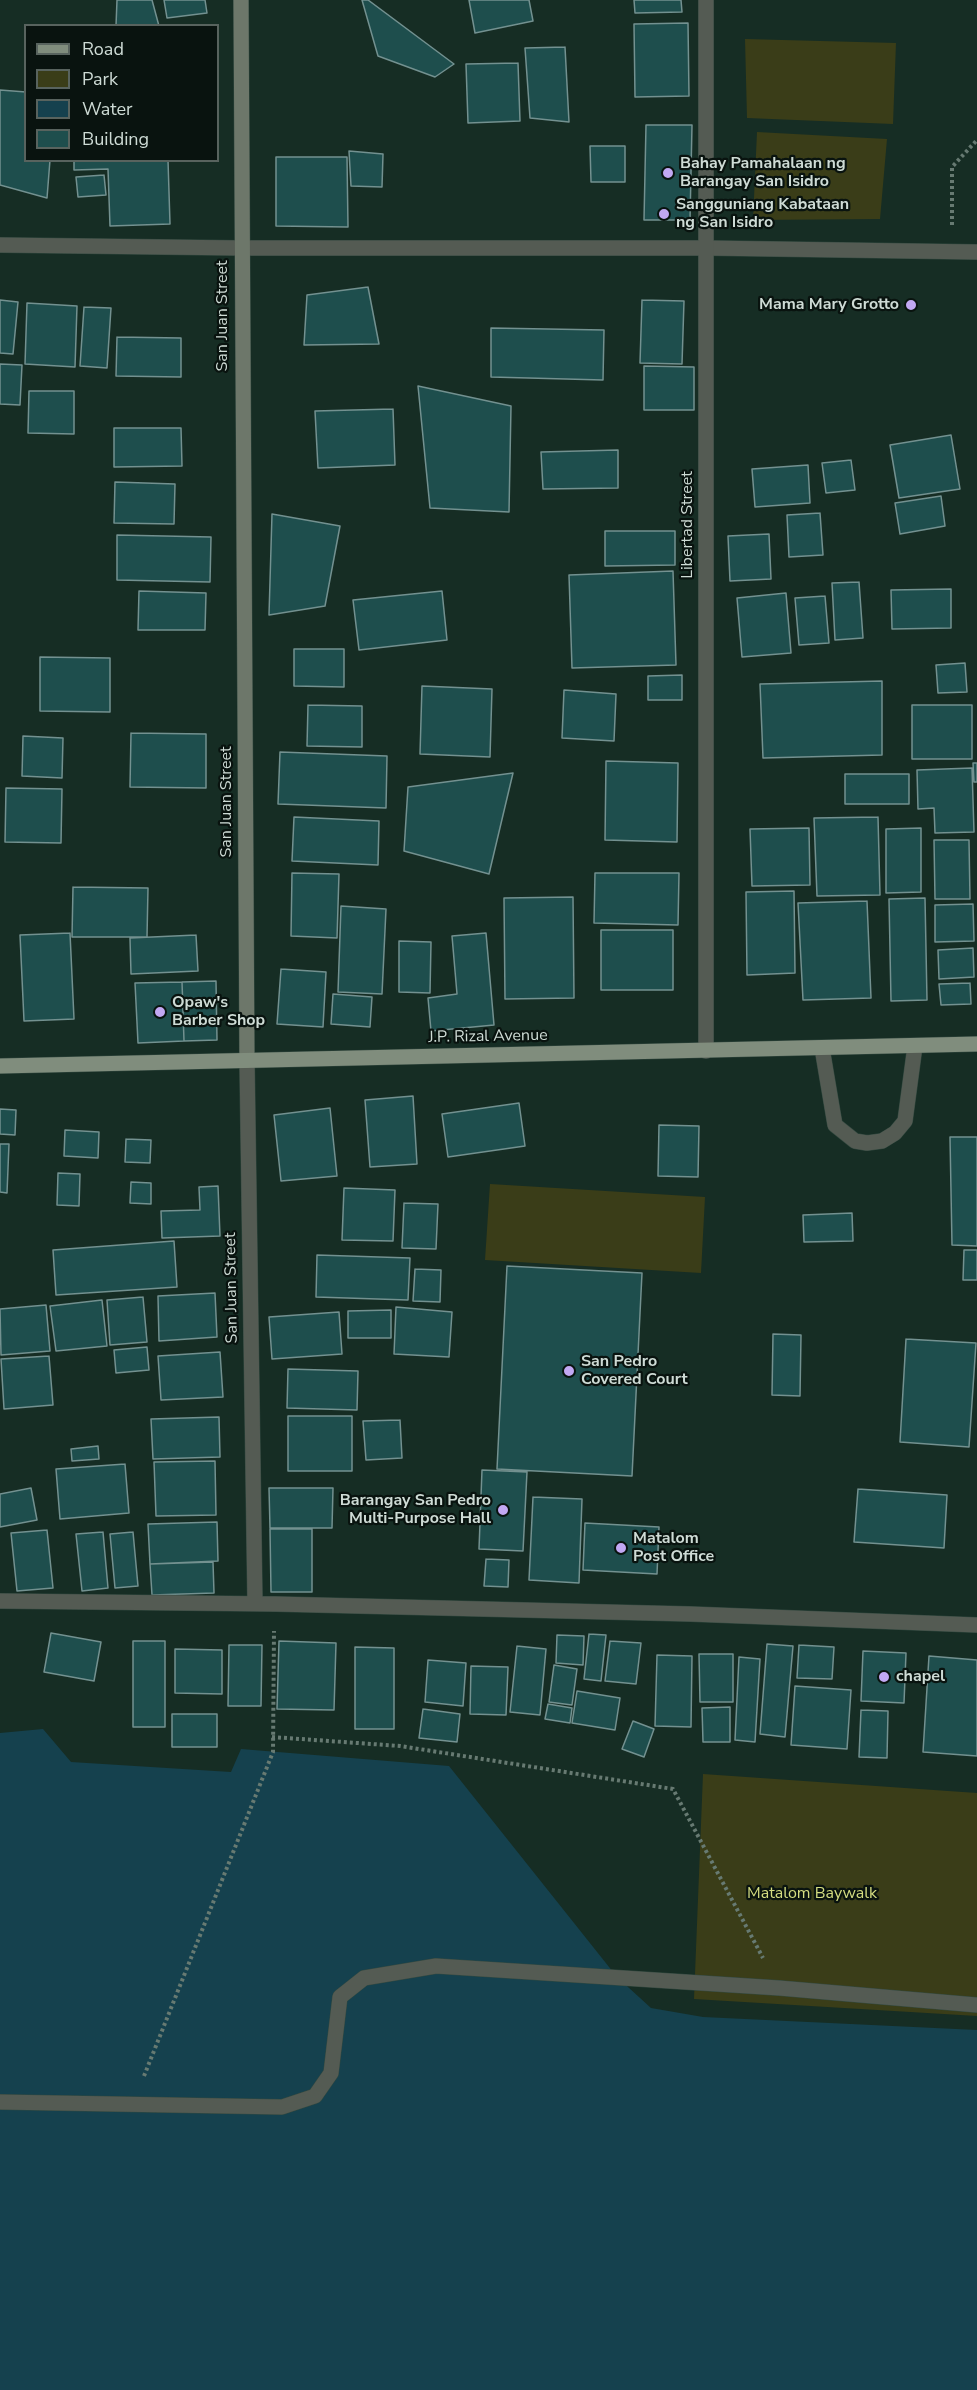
<!DOCTYPE html>
<html>
<head>
<meta charset="utf-8">
<style>
  body { margin:0 }
  #map { position:relative; width:977px; height:2390px; overflow:hidden; background:#162d24; font-family:"Nunito Sans",sans-serif }
  canvas { display:block }
  .legend { position:absolute; left:24px; top:24px; width:195px; height:138px; box-sizing:border-box; background:#09130f; border:2px solid #58635e; margin:0; padding:8px 10px; list-style:none; font-size:18px; color:#cedbd5 }
  .legend li { display:flex; align-items:center; gap:12px; height:30px }
  .legend b { width:30px; border:2px solid #58635e }
</style>
</head>
<body>
<div id="map">
<canvas width="977" height="2390"></canvas>
<ul class="legend">
<li><b style="height:8px;background:#808d7d"></b>Road</li>
<li><b style="height:16px;background:#3a3d18"></b>Park</li>
<li><b style="height:16px;background:#15414e"></b>Water</li>
<li><b style="height:16px;background:#1e4e4d"></b>Building</li>
</ul>
</div>
<script>
const ctx = document.querySelector('canvas').getContext('2d');
ctx.lineJoin = 'round';
function paint(path, color) {
  ctx.fillStyle = color;
  ctx.fill(path, 'evenodd');
}
function shape(rows) {
  const path = new Path2D();
  for (const r of rows) {
    path.moveTo(r[0], r[1]);
    for (let i = 2; i < r.length; i += 2) path.lineTo(r[i], r[i + 1]);
  }
  return path;
}
function strokePath(path, color, width, dash) {
  ctx.strokeStyle = color;
  ctx.lineWidth = width;
  ctx.lineCap = dash ? 'butt' : 'round';
  ctx.setLineDash(dash || []);
  ctx.stroke(path);
}
function label(font, color, halo, rows, align = 'center') {
  ctx.font = font + ' "Nunito Sans",sans-serif';
  ctx.lineWidth = 4.5;
  ctx.setLineDash([]);
  ctx.textBaseline = 'middle';
  ctx.strokeStyle = halo;
  ctx.fillStyle = color;
  for (const [text, x, y, turn = 0] of rows) {
    ctx.save();
    ctx.translate(x, y);
    ctx.rotate((+turn || 0) * Math.PI / 180);
    ctx.textAlign = isNaN(turn) ? turn : align;
    if (halo) ctx.strokeText(text, 0, 0);
    ctx.fillText(text, 0, 0);
    ctx.restore();
  }
}
paint(shape([
  [745,39,896,43,893,124,747,118],
  [757,132,887,139,880,219,753,220],
  [490,1184,705,1197,701,1273,485,1260],
  [703,1774,977,1793,977,2016,694,1999]
]), '#3a3d18');
paint(shape([
  [43,1729,71,1762,231,1772,241,1749,449,1766,617,1977,651,2008,703,2017,977,2030,977,2390,0,2390,0,1733]
]), '#15414e');
const building = shape([
  [117,0,152,0,159,26,116,26,117,0],
  [164,0,205,0,207,13,167,18,164,0],
  [362,0,368,0,454,64,435,77,378,56,362,0],
  [469,0,529,0,533,21,475,33,469,0],
  [634,0,681,0,682,12,635,13,634,0],
  [688,23,689,96,635,97,634,24,688,23],
  [565,47,569,122,530,118,525,48,565,47],
  [518,63,520,121,468,123,466,64,518,63],
  [0,90,26,92,26,160,50,160,47,198,0,185,0,90],
  [646,125,692,125,690,220,644,220,646,125],
  [590,146,625,146,625,182,591,182,590,146],
  [349,151,383,154,382,187,351,186,349,151],
  [276,157,347,157,348,227,276,226,276,157],
  [74,160,168,160,170,224,110,226,108,169,74,170,74,160],
  [104,175,106,195,78,197,76,177,104,175],
  [368,287,379,344,304,345,307,295,368,287],
  [0,300,18,302,13,354,0,353,0,300],
  [642,300,684,301,682,364,640,363,642,300],
  [27,303,77,306,75,367,25,364,27,303],
  [84,307,111,308,107,368,80,366,84,307],
  [491,328,604,330,603,380,491,377,491,328],
  [117,337,181,338,181,377,116,376,117,337],
  [0,364,22,365,20,405,0,404,0,364],
  [644,366,694,367,694,410,644,410,644,366],
  [418,386,511,406,509,512,430,508,418,386],
  [29,391,74,391,74,434,28,433,29,391],
  [393,409,395,465,318,468,315,411,393,409],
  [114,428,181,428,182,466,114,467,114,428],
  [951,435,960,489,899,498,890,445,951,435],
  [618,450,618,488,543,489,541,452,618,450],
  [851,460,855,490,826,493,822,463,851,460],
  [808,465,810,503,755,507,752,469,808,465],
  [115,482,175,484,174,524,114,523,115,482],
  [941,496,945,526,900,534,895,503,941,496],
  [820,513,823,555,789,557,787,515,820,513],
  [272,514,340,526,325,606,269,615,272,514],
  [605,531,675,531,675,565,605,566,605,531],
  [769,534,771,579,730,581,728,536,769,534],
  [117,535,211,537,210,582,117,580,117,535],
  [673,571,676,665,572,668,569,575,673,571],
  [859,582,863,638,835,640,832,583,859,582],
  [951,589,951,628,892,629,891,590,951,589],
  [139,591,206,593,205,630,138,630,139,591],
  [442,591,447,640,359,650,353,600,442,591],
  [786,593,791,653,742,657,737,598,786,593],
  [825,596,829,643,799,645,795,598,825,596],
  [294,649,344,649,344,687,294,686,294,649],
  [40,657,110,658,110,712,40,711,40,657],
  [965,663,967,692,938,693,936,665,965,663],
  [682,675,682,700,648,700,648,676,682,675],
  [882,681,882,755,763,758,760,684,882,681],
  [422,686,492,689,490,757,420,754,422,686],
  [564,690,616,694,614,741,562,738,564,690],
  [308,705,362,706,362,747,307,746,308,705],
  [912,705,972,705,972,759,912,759,912,705],
  [131,733,206,734,206,788,130,787,131,733],
  [23,736,63,738,62,778,22,776,23,736],
  [280,752,387,756,386,808,278,804,280,752],
  [606,761,678,763,677,842,605,840,606,761],
  [973,763,977,763,977,782,974,782,973,763],
  [972,768,974,832,935,833,934,808,918,809,917,770,972,768],
  [513,773,489,874,404,851,408,787,513,773],
  [845,774,909,774,909,804,845,804,845,774],
  [6,788,62,789,61,843,5,842,6,788],
  [294,817,379,821,378,865,292,861,294,817],
  [878,817,880,895,817,896,814,818,878,817],
  [809,828,810,885,752,886,750,829,809,828],
  [921,828,921,892,886,893,886,829,921,828],
  [934,840,969,840,970,899,935,899,934,840],
  [292,873,339,874,337,938,291,936,292,873],
  [595,873,679,873,678,925,594,923,595,873],
  [73,887,148,888,147,937,72,937,73,887],
  [794,891,795,973,747,975,746,892,794,891],
  [573,897,574,998,505,999,504,898,573,897],
  [925,898,927,1000,891,1001,889,899,925,898],
  [867,901,871,998,803,1000,798,903,867,901],
  [973,904,974,941,935,942,935,905,973,904],
  [341,906,386,909,382,994,338,992,341,906],
  [601,930,673,930,673,990,601,990,601,930],
  [70,933,74,1019,24,1021,20,935,70,933],
  [486,933,494,1025,431,1031,428,998,457,994,452,936,486,933],
  [196,935,198,971,131,974,130,938,196,935],
  [399,941,431,942,430,993,399,992,399,941],
  [973,948,974,977,939,979,938,950,973,948],
  [281,969,326,972,323,1027,277,1024,281,969],
  [216,981,217,1040,184,1041,182,982,216,981],
  [182,982,184,1041,138,1043,135,983,182,982],
  [970,983,971,1004,941,1005,939,984,970,983],
  [333,994,372,997,370,1027,331,1024,333,994],
  [413,1096,417,1164,370,1167,365,1100,413,1096],
  [519,1103,525,1146,448,1157,442,1114,519,1103],
  [330,1108,337,1176,281,1181,274,1115,330,1108],
  [0,1109,16,1110,15,1135,0,1134,0,1109],
  [659,1125,699,1126,698,1177,658,1176,659,1125],
  [65,1130,99,1132,98,1158,64,1156,65,1130],
  [950,1137,977,1137,977,1246,952,1245,950,1137],
  [126,1139,151,1140,150,1163,125,1162,126,1139],
  [0,1144,9,1144,7,1193,0,1192,0,1144],
  [58,1173,80,1174,79,1206,57,1205,58,1173],
  [131,1182,151,1183,151,1204,130,1203,131,1182],
  [218,1186,220,1236,162,1238,161,1211,200,1210,199,1187,218,1186],
  [344,1188,395,1190,393,1241,342,1240,344,1188],
  [404,1203,438,1204,436,1249,402,1248,404,1203],
  [852,1213,853,1241,804,1242,803,1215,852,1213],
  [174,1241,177,1287,56,1295,53,1250,174,1241],
  [964,1250,977,1250,977,1280,963,1280,964,1250],
  [317,1255,410,1258,408,1300,316,1297,317,1255],
  [507,1266,642,1273,632,1476,497,1469,507,1266],
  [415,1269,441,1270,440,1302,413,1301,415,1269],
  [215,1293,217,1337,159,1341,158,1296,215,1293],
  [143,1297,147,1342,110,1345,107,1300,143,1297],
  [102,1300,107,1346,56,1351,50,1306,102,1300],
  [46,1305,50,1351,1,1355,0,1309,46,1305],
  [396,1307,452,1312,449,1357,394,1354,396,1307],
  [391,1310,391,1338,348,1338,348,1311,391,1310],
  [339,1312,342,1354,272,1359,269,1317,339,1312],
  [773,1334,801,1335,800,1396,772,1395,773,1334],
  [906,1339,976,1343,969,1447,900,1442,906,1339],
  [147,1347,149,1370,116,1373,114,1350,147,1347],
  [220,1352,223,1397,161,1400,158,1356,220,1352],
  [49,1356,53,1405,4,1409,1,1359,49,1356],
  [288,1369,358,1371,357,1410,287,1408,288,1369],
  [288,1416,352,1416,352,1471,288,1471,288,1416],
  [219,1417,220,1457,153,1459,151,1419,219,1417],
  [400,1420,402,1458,366,1460,363,1421,400,1420],
  [98,1446,99,1459,72,1461,71,1449,98,1446],
  [215,1461,216,1515,156,1516,154,1462,215,1461],
  [125,1464,129,1513,60,1519,56,1469,125,1464],
  [482,1470,527,1472,523,1551,479,1549,482,1470],
  [31,1488,37,1520,0,1527,0,1494,31,1488],
  [269,1488,333,1488,332,1528,270,1528,269,1488],
  [858,1489,947,1495,944,1548,854,1542,858,1489],
  [533,1497,582,1499,579,1583,529,1580,533,1497],
  [217,1522,218,1561,150,1564,148,1524,217,1522],
  [585,1523,659,1527,657,1574,583,1570,585,1523],
  [270,1529,312,1529,312,1592,271,1592,270,1529],
  [47,1530,53,1588,17,1591,11,1533,47,1530],
  [103,1532,108,1588,82,1591,76,1534,103,1532],
  [133,1532,138,1586,115,1588,110,1534,133,1532],
  [486,1559,509,1560,508,1587,484,1586,486,1559],
  [213,1562,214,1593,152,1595,150,1564,213,1562],
  [51,1633,101,1642,94,1681,44,1672,51,1633],
  [589,1634,606,1635,601,1681,584,1679,589,1634],
  [557,1635,584,1636,583,1665,556,1663,557,1635],
  [133,1641,165,1641,165,1727,133,1727,133,1641],
  [279,1641,336,1643,334,1710,277,1709,279,1641],
  [610,1641,641,1643,636,1684,605,1681,610,1641],
  [767,1644,793,1646,785,1737,760,1734,767,1644],
  [229,1645,262,1645,261,1706,228,1706,229,1645],
  [799,1645,834,1647,832,1679,797,1678,799,1645],
  [517,1646,546,1649,540,1715,510,1712,517,1646],
  [355,1647,394,1648,394,1729,355,1729,355,1647],
  [175,1649,222,1650,222,1694,175,1693,175,1649],
  [863,1651,906,1653,904,1703,861,1701,863,1651],
  [699,1654,733,1654,733,1702,700,1702,699,1654],
  [657,1655,692,1656,691,1727,655,1726,657,1655],
  [929,1656,977,1660,977,1756,923,1752,929,1656],
  [739,1657,760,1659,755,1742,735,1740,739,1657],
  [428,1660,466,1663,463,1706,425,1702,428,1660],
  [554,1665,577,1669,572,1705,549,1702,554,1665],
  [471,1666,508,1667,506,1715,470,1714,471,1666],
  [795,1686,851,1690,847,1749,791,1745,795,1686],
  [577,1691,620,1698,615,1730,572,1723,577,1691],
  [548,1704,572,1708,570,1723,545,1719,548,1704],
  [730,1707,730,1742,703,1742,702,1708,730,1707],
  [423,1709,460,1714,457,1742,419,1738,423,1709],
  [861,1710,888,1711,887,1758,859,1757,861,1710],
  [172,1714,217,1714,217,1747,172,1747,172,1714],
  [633,1721,654,1729,644,1757,622,1749,633,1721]
]);
paint(building, '#1e4e4d');
strokePath(building, '#739190', 1.5);
const lane = shape([
  [706,248,977,252],
  [822,1048,835,1125,855,1141,867,1143,882,1141,895,1133,905,1121,915,1046]
]);
const street = shape([
  [0,245,241,248,706,248],
  [706,1051,706,0],
  [247,1060,255,1604],
  [0,1601,275,1604,690,1614,977,1625],
  [0,2102,282,2107,315,2096,331,2073,340,1997,364,1978,436,1966,779,1988,977,2005]
]);
const secondary = shape([
  [241,0,247,1060]
]);
const primary = shape([
  [0,1066,977,1044]
]);
strokePath(lane, '#334940', 16);
strokePath(street, '#334940', 16);
strokePath(secondary, '#334940', 16);
strokePath(primary, '#334940', 16);
strokePath(shape([
  [952,225,952,167,977,140],
  [272,1737,400,1746,673,1789,763,1958],
  [144,2076,273,1752,274,1631]
]), '#677a72', 4, [3, 3]);
strokePath(lane, '#545b53', 15);
strokePath(street, '#545b53', 15);
strokePath(secondary, '#6d776a', 15);
strokePath(primary, '#808d7d', 15);
for (const [x, y, r, color] of [
  [668,173,6,"#c2a8f3"],
  [664,214,6,"#c2a8f3"],
  [911,305,6,"#c2a8f3"],
  [160,1012,6,"#c2a8f3"],
  [569,1371,6,"#c2a8f3"],
  [503,1510,6,"#c2a8f3"],
  [621,1548,6,"#c2a8f3"],
  [884,1677,6,"#c2a8f3"]
]) {
  const dot = new Path2D();
  dot.arc(x, y, r, 0, 2 * Math.PI);
  ctx.fillStyle = color;
  ctx.fill(dot);
  strokePath(dot, '#09130f', 2);
}
label('bold 16px', '#cedbd5', '#09130f', [
  ["Bahay Pamahalaan ng",680,164],
  ["Barangay San Isidro",680,182],
  ["Sangguniang Kabataan",676,205],
  ["ng San Isidro",676,223],
  ["Mama Mary Grotto",899,305,"right"],
  ["Opaw's",172,1003],
  ["Barber Shop",172,1021],
  ["San Pedro",581,1362],
  ["Covered Court",581,1380],
  ["Barangay San Pedro",491,1501,"right"],
  ["Multi-Purpose Hall",491,1519,"right"],
  ["Matalom",633,1539],
  ["Post Office",633,1557],
  ["chapel",896,1677]
], 'left');
label('16px', '#cedbd5', '#09130f', [
  ["San Juan Street",223,316,-90],
  ["Libertad Street",688,525,-90],
  ["San Juan Street",227,802,-90],
  ["J.P. Rizal Avenue",488,1037,-1],
  ["San Juan Street",232,1288,-91]
]);
label('16px', '#d4dd81', '#09130f', [
  ["Matalom Baywalk",812,1894]
]);
</script>
</body>
</html>
